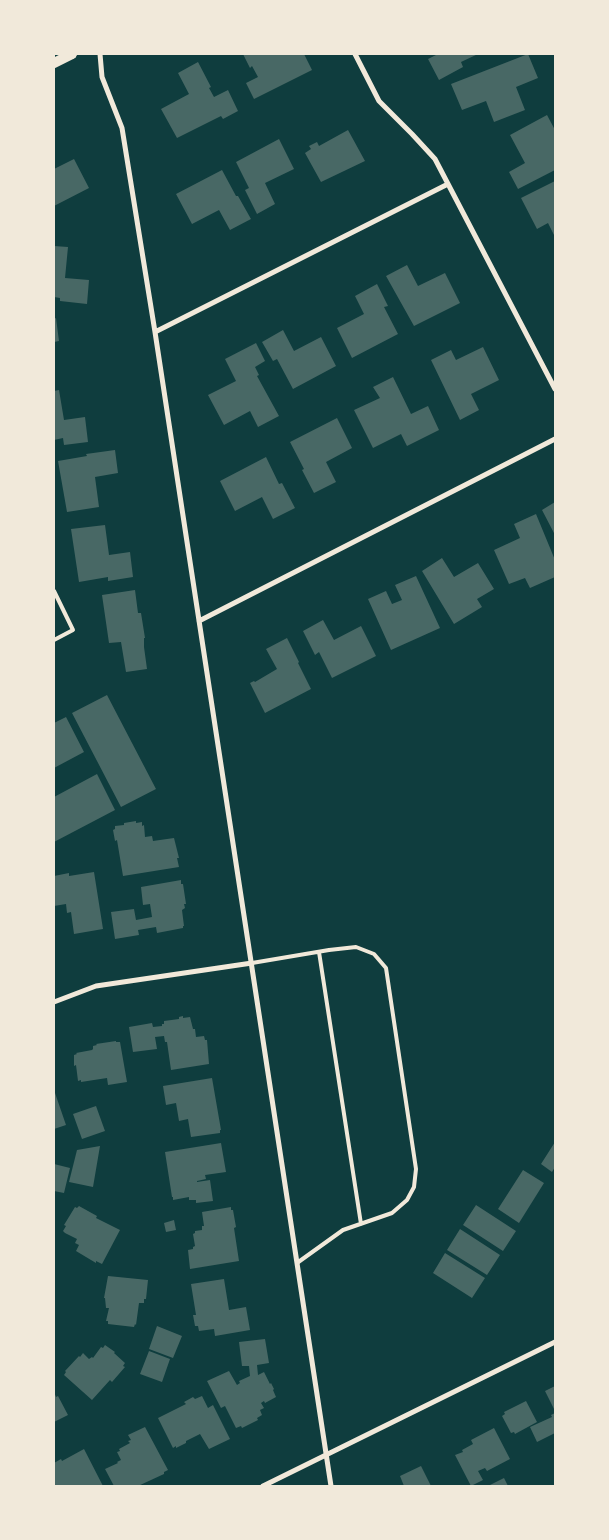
<!DOCTYPE html>
<html>
<head>
<meta charset="utf-8">
<style>
  body { margin:0 }
  #map { position:relative; width:609px; height:1540px; overflow:hidden; background:#0f3d3e; font-family:"DejaVu Sans",sans-serif }
  canvas { display:block }
  .frame { position:absolute; inset:0; border:55px solid #f1e9da; pointer-events:none }
</style>
</head>
<body>
<div id="map">
<canvas width="609" height="1540"></canvas>
<div class="frame"></div>
</div>
<script>
const ctx = document.querySelector('canvas').getContext('2d');
ctx.lineJoin = 'round';
function paint(path, color) {
  ctx.fillStyle = color;
  ctx.fill(path, 'evenodd');
}
function shape(rows) {
  const path = new Path2D();
  for (const r of rows) {
    path.moveTo(r[0], r[1]);
    for (let i = 2; i < r.length; i += 2) path.lineTo(r[i], r[i + 1]);
  }
  return path;
}
function strokePath(path, color, width, dash) {
  ctx.strokeStyle = color;
  ctx.lineWidth = width;
  ctx.lineCap = dash ? 'butt' : 'round';
  ctx.setLineDash(dash || []);
  ctx.stroke(path);
}
paint(shape([
  [243,54,304,54,312,70,254,99,246,83,258,77,252,66,250,68],
  [438,54,478,54,461,62,463,67,439,80,428,59],
  [528,54,538,78,516,87,525,110,494,122,486,101,462,110,451,84],
  [198,62,211,87,209,88,214,97,228,90,238,111,223,119,221,116,177,138,161,109,189,94,178,73],
  [547,115,555,130,555,170,518,189,509,172,525,163,510,135],
  [348,130,365,161,321,182,305,153,311,149,309,146,317,142,319,146],
  [279,139,294,169,265,183,275,204,257,214,245,190,249,188,236,162],
  [74,159,89,188,54,206,54,169],
  [222,170,236,196,238,196,251,219,230,230,219,210,192,224,176,194],
  [555,181,555,237,548,223,537,229,521,198],
  [54,246,68,247,65,278,89,280,87,304,60,301,60,298,54,297],
  [407,265,418,286,445,273,460,303,414,326,386,276],
  [377,284,388,306,384,307,398,334,352,358,337,328,364,314,355,296],
  [56,318,59,341,54,342,54,319],
  [283,330,294,351,321,337,336,366,293,389,277,359,273,361,262,342],
  [256,343,265,361,255,367,259,375,257,376,279,416,258,427,250,411,224,425,208,395,236,381,225,359],
  [483,347,499,380,471,394,479,410,460,420,431,360,451,350,456,360],
  [393,377,411,414,428,406,439,430,407,446,401,434,373,448,354,410,380,398,373,387],
  [59,390,64,420,85,417,88,442,64,445,63,438,54,440,54,391],
  [337,418,352,448,326,462,336,482,314,493,302,470,304,469,290,442],
  [115,450,118,473,95,477,99,507,67,512,58,461,87,456,86,454],
  [266,457,279,484,282,483,295,508,273,519,262,497,235,511,220,481],
  [555,502,555,535,542,510],
  [536,514,555,560,555,577,530,588,525,578,509,584,494,550,520,538,514,524],
  [105,525,109,555,130,552,133,577,108,581,108,577,79,582,71,529],
  [442,558,454,577,478,563,494,589,477,599,482,607,454,624,422,571],
  [416,576,440,628,391,650,368,599,386,591,392,604,402,600,395,585],
  [135,590,138,613,141,613,145,638,144,638,144,647,147,669,126,672,121,642,109,643,102,595],
  [323,620,334,640,361,626,376,656,332,678,319,652,315,655,303,631],
  [287,638,299,662,298,663,311,689,265,713,250,683,254,681,255,682,277,669,266,649],
  [107,695,156,789,121,807,72,713],
  [66,717,84,752,54,768,54,723],
  [97,774,115,810,54,842,54,797],
  [136,821,136,823,142,822,142,826,144,825,145,837,152,836,153,841,174,838,179,858,177,858,179,867,123,876,117,840,115,841,113,830,115,829,115,826,124,825,124,823],
  [94,872,103,929,74,934,71,912,67,913,66,904,54,906,54,876,69,873,69,876],
  [181,880,181,884,183,884,186,904,184,904,185,908,182,910,184,926,183,926,183,928,157,933,156,927,138,930,139,935,115,939,111,912,134,909,136,920,152,917,150,904,143,905,141,887],
  [183,1016,183,1018,190,1017,193,1029,195,1029,196,1037,204,1036,205,1040,207,1040,209,1064,171,1070,167,1042,165,1042,164,1036,155,1037,157,1049,133,1052,129,1027,152,1023,153,1027,162,1026,162,1024,164,1024,164,1021,179,1019,179,1017],
  [116,1041,116,1042,120,1042,127,1082,108,1085,107,1078,81,1082,81,1080,78,1081,76,1065,74,1066,74,1055,77,1054,76,1053,92,1050,93,1049,93,1046,97,1045,96,1044],
  [212,1078,221,1130,220,1130,220,1133,191,1137,188,1119,179,1121,176,1103,166,1105,163,1086],
  [54,1090,66,1125,54,1129],
  [96,1106,105,1131,82,1139,73,1114],
  [555,1142,555,1167,552,1172,541,1164],
  [221,1143,226,1172,205,1175,206,1179,197,1181,197,1182,210,1180,213,1201,196,1203,196,1200,189,1200,189,1197,173,1200,173,1197,172,1197,165,1152],
  [100,1146,93,1187,69,1182,77,1150],
  [54,1164,70,1168,64,1193,54,1191],
  [523,1170,544,1183,519,1223,498,1209],
  [476,1205,516,1231,503,1251,463,1225],
  [79,1206,97,1216,96,1218,120,1230,102,1264,96,1261,96,1263,76,1251,79,1245,75,1243,77,1239,65,1233,63,1231,66,1226,64,1225,75,1207,77,1208],
  [231,1207,231,1210,233,1210,236,1227,234,1228,239,1261,190,1269,188,1250,193,1249,193,1247,195,1246,193,1234,195,1233,195,1231,202,1230,202,1226,204,1226,202,1212],
  [174,1220,176,1230,166,1232,164,1223],
  [460,1229,500,1255,487,1275,447,1250],
  [445,1253,485,1278,472,1298,433,1273],
  [108,1276,148,1280,146,1299,144,1299,144,1303,139,1303,136,1325,135,1324,134,1327,108,1324,108,1321,106,1321,109,1308,106,1308,105,1298,104,1298],
  [224,1279,229,1310,246,1307,250,1330,215,1336,214,1329,199,1331,198,1326,195,1326,193,1315,196,1315,191,1284],
  [157,1326,182,1336,173,1358,149,1349],
  [265,1339,269,1363,257,1365,258,1375,264,1372,270,1384,271,1383,274,1389,273,1390,276,1397,265,1403,264,1401,261,1403,264,1408,260,1410,262,1415,257,1418,258,1420,242,1428,241,1426,236,1428,225,1406,221,1408,207,1381,229,1371,237,1385,240,1383,239,1381,250,1376,249,1366,242,1366,239,1342],
  [105,1345,115,1352,114,1353,125,1363,123,1366,125,1367,112,1382,110,1380,92,1400,64,1375,66,1372,65,1371,79,1356,80,1357,83,1353,89,1359,92,1357,93,1358,101,1347,103,1348],
  [149,1351,170,1359,162,1382,140,1374],
  [555,1386,555,1411,545,1391],
  [54,1392,56,1397,58,1396,68,1415,54,1422],
  [202,1396,208,1408,213,1405,230,1439,209,1449,200,1434,186,1441,186,1443,176,1448,176,1446,173,1448,158,1418,186,1404,184,1402,193,1397,195,1399],
  [526,1401,537,1422,515,1434,514,1432,511,1433,502,1416,505,1414,504,1412],
  [555,1413,555,1433,537,1442,530,1427,552,1417,551,1415],
  [145,1427,168,1470,164,1472,164,1474,138,1486,114,1486,105,1469,118,1463,117,1462,121,1460,117,1452,120,1451,119,1449,130,1443,128,1441,131,1440,128,1435],
  [494,1428,510,1459,487,1471,485,1468,478,1471,483,1480,471,1486,455,1455,463,1452,462,1450,473,1444,471,1440],
  [84,1449,103,1486,54,1486,54,1463,61,1459,62,1461],
  [421,1466,431,1486,404,1486,400,1476],
  [504,1478,508,1486,488,1486]
]), '#486865');
strokePath(shape([
  [54,591,73,630,54,640],
  [319,952,361,1224],
  [252,963,329,950,356,947,374,954,386,968,416,1169,414,1187,407,1200,392,1213,343,1230,297,1263]
]), '#f1e9da', 4);
strokePath(shape([
  [100,54,102,77,122,128,155,332,331,1486],
  [355,54,379,101,412,134,435,159,555,389],
  [155,332,448,184],
  [199,621,555,439],
  [54,1002,96,986,252,963],
  [263,1486,555,1342]
]), '#f1e9da', 5);
strokePath(shape([
  [54,63,72,54]
]), '#f1e9da', 10);
</script>
</body>
</html>
